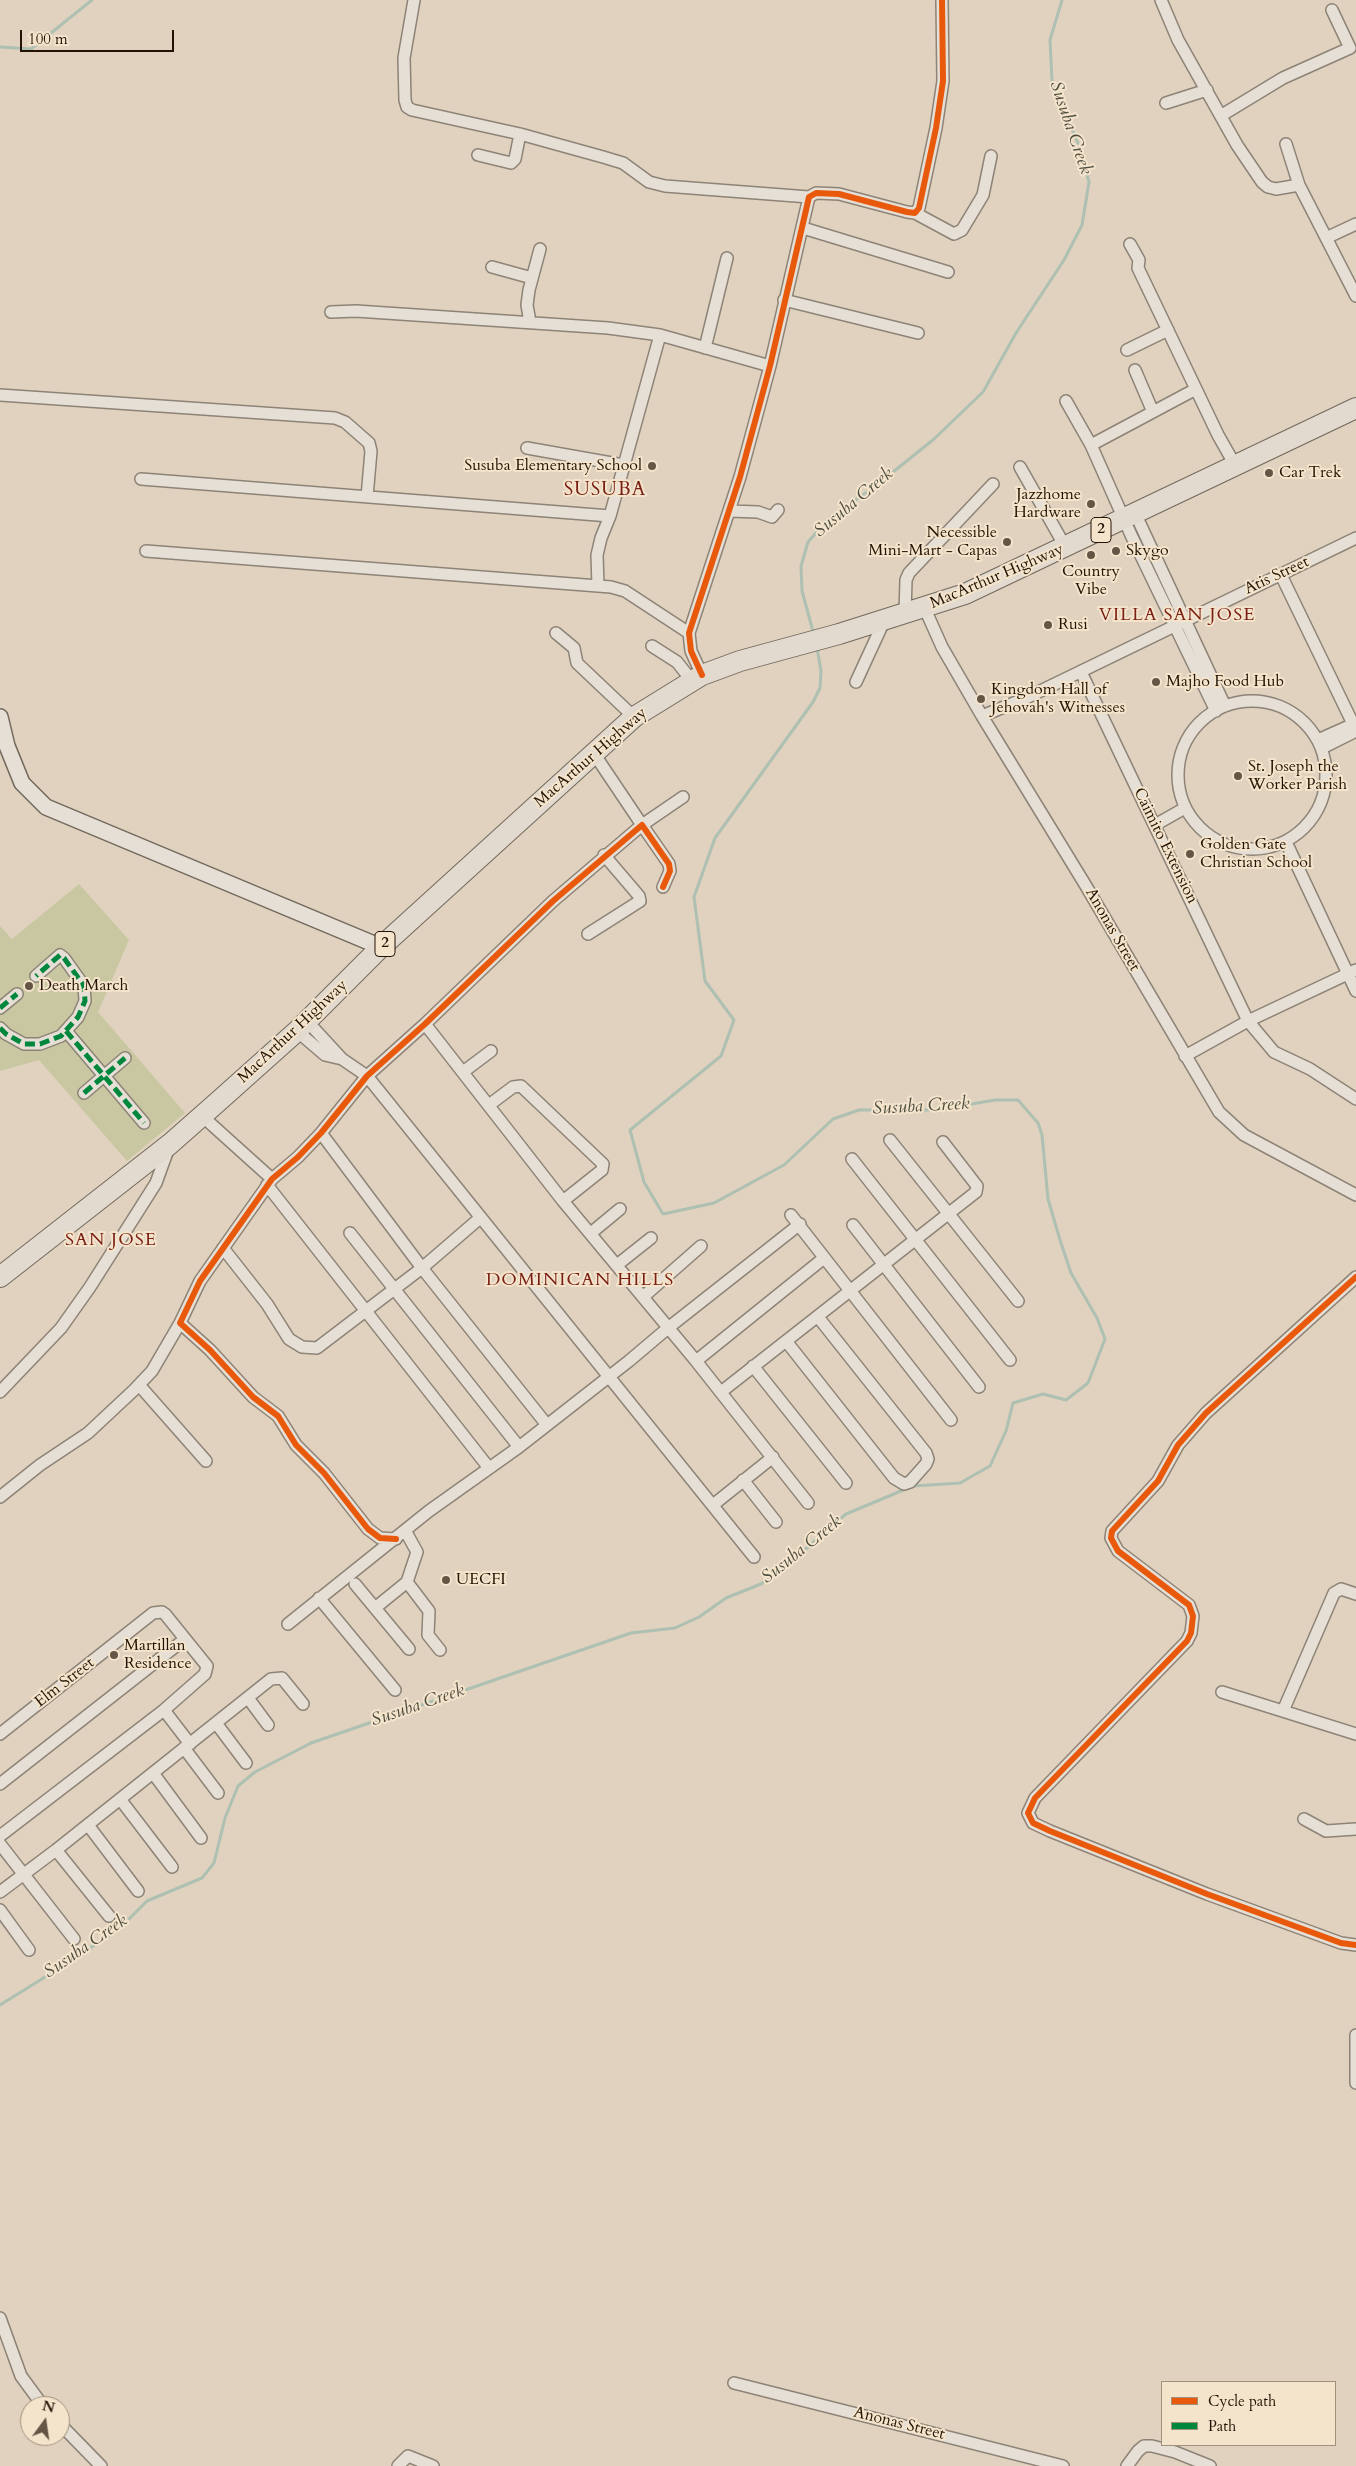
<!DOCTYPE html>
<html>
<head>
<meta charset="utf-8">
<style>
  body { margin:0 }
  #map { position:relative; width:1356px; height:2466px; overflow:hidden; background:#e0d2be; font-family:Cardo,serif }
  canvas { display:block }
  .legend { position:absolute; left:1161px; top:2381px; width:175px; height:65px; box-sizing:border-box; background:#f4e4cc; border:1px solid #a0907c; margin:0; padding:6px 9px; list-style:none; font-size:15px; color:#221304 }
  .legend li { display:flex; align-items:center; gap:10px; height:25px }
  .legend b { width:25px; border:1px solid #a0907c }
  .north { position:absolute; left:20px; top:2396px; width:50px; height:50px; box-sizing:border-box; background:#f4e4cc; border:1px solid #a0907c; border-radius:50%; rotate:14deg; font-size:14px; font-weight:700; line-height:20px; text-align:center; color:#221304 }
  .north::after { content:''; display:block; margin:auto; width:18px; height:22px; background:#645645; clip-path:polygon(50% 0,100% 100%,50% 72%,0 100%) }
  .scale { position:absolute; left:20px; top:30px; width:154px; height:22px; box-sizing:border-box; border:2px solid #221304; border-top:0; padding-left:6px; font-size:15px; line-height:18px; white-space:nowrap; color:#221304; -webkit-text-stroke:4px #f4e4cc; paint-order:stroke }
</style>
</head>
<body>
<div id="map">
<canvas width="1356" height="2466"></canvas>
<ul class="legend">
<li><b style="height:6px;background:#e8590c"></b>Cycle path</li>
<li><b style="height:6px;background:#00873e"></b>Path</li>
</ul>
<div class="north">N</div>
<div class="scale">100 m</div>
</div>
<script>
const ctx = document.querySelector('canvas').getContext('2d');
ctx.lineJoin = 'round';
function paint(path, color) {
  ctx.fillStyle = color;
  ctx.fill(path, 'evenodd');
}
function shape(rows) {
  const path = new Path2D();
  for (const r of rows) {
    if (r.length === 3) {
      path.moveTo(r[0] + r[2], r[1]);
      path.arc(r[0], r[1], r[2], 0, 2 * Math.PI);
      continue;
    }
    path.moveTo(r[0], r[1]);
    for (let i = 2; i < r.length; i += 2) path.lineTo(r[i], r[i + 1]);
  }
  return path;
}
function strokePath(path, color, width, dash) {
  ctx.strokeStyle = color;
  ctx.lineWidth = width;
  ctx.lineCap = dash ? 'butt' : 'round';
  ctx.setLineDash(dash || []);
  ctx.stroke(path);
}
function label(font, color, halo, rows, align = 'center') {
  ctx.font = font + ' Cardo,serif';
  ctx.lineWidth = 4;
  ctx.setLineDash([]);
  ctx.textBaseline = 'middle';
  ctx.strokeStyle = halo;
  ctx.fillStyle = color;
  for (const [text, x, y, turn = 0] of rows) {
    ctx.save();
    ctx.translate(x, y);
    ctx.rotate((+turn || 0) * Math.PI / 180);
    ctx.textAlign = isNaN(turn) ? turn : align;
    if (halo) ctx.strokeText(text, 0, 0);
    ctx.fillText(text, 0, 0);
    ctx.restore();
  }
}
paint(shape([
  [79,884,129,940,98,1012,185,1113,127,1161,39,1060,0,1071,0,926,12,939]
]), '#c9c7a2');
strokePath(shape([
  [0,47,31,49,92,0],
  [814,635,802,591,801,566,808,542,827,520,877,485,934,439,983,392,1016,333,1064,260,1082,225,1089,182,1080,148,1052,81,1050,40,1062,0],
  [0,2005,74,1959,121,1927,147,1901,202,1878,214,1863,225,1818,238,1786,255,1772,311,1743,631,1633,675,1628,699,1617,726,1598,761,1584,800,1554,846,1514,913,1486,960,1483,990,1466,1006,1431,1013,1403,1043,1394,1066,1400,1088,1383,1105,1339,1097,1318,1071,1273,1060,1240,1048,1199,1042,1135,1038,1123,1018,1100,995,1100,937,1110,859,1110,833,1119,784,1165,714,1203,663,1214,644,1182,630,1130,721,1056,734,1020,705,981,694,897,715,838,813,702,820,688,821,671,817,648]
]), '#aec0b1', 3);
const street = shape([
  [414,0,404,58,405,100,407,107,412,110,520,134,603,157,623,163,649,182,665,186,809,197],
  [1161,0,1178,40,1237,145,1262,182,1268,187,1276,189,1299,185,1356,296],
  [1166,103,1207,90],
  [1222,115,1283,78,1350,48,1332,10],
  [1286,144,1299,185],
  [478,155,511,163,515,159,520,134],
  [915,213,954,234,962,230,983,195,991,156],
  [803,228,948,272],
  [1326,238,1356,224],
  [1130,244,1139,260,1138,268,1218,435,1235,465],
  [492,267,532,278],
  [784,300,918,333],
  [331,312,356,311,608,328,660,335,770,366],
  [530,322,527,305,529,290,540,249],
  [705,348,727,258],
  [1127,350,1168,330],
  [1135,370,1153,412],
  [0,395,335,418,345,422,369,443,371,451,367,497],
  [1066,401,1091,445,1131,535,1216,711],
  [1091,445,1196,389],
  [527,448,623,465],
  [1020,467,1066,548],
  [141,479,610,516],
  [729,511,758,512,772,517,778,510],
  [1135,513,1225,706],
  [146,551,611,587,625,591,689,633],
  [1281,575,1356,730],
  [598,586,597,555,601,538,610,516,660,335],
  [925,609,942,647,982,716,1086,886,1219,1112,1244,1135,1356,1195],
  [905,614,906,580,909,573,993,484],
  [556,633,574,648,577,663,634,717],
  [652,646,677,662,692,681],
  [1081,672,1248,1021,1274,1052,1310,1069,1356,1099],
  [702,675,691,651,689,633,740,477,770,366,809,197,816,193,839,194,907,212,915,213,919,208,936,128,943,81,942,0],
  [856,682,885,619],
  [1252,775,74],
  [982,716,1026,698,1356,538],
  [1318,740,1356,723],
  [1322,748,1356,731],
  [595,755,642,825,683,797],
  [1155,825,1185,808],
  [1286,842,1356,991],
  [588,934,640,901,639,896,604,855],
  [0,1008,17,994],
  [307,1021,342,1059,367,1076,754,1557],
  [425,1024,563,1201,696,1361,808,1503],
  [0,1028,6,1034,24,1044,40,1044,61,1036,78,1017,85,1001,84,986,64,958,60,955,36,976],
  [66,1031,144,1123],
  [297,1031,325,1055,342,1059],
  [1185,1056,1248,1021,1356,970],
  [463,1072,491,1051],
  [84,1093,125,1058],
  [489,1105,513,1087,521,1086,603,1164,602,1170,563,1201],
  [201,1115,272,1179],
  [321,1133,422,1268,547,1425],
  [890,1140,1018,1301],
  [852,1159,1010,1360],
  [267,1185,489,1468],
  [791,1215,951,1420],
  [853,1225,979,1387],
  [350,1233,519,1447],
  [591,1233,620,1209],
  [223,1248,267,1304,289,1339,302,1347,317,1348,422,1268,480,1218],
  [617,1265,651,1238],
  [1356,1277,1206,1413,1178,1445,1158,1481,1112,1531,1111,1538,1118,1551,1189,1605,1193,1616,1191,1633,1187,1641,1035,1798,1028,1813,1033,1823,1050,1831,1207,1894,1341,1943,1356,1945],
  [643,1297,701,1246],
  [786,1341,894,1478,904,1484,910,1482,926,1464,928,1459,926,1453,818,1317],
  [696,1361,824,1258],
  [753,1366,846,1483],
  [139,1385,206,1461],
  [0,1392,61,1328,90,1287,156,1183,169,1147],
  [721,1392,976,1192,977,1186,943,1142],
  [743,1480,776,1522],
  [0,1497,40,1465,88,1433,134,1390,152,1371,180,1323],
  [713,1505,773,1457],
  [406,1532,417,1552,407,1582,429,1611,428,1635,440,1650],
  [396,1539,380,1538,368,1529,324,1473,296,1445,278,1416,253,1397,210,1350,180,1323,200,1281,272,1179,298,1157,321,1133,367,1076,425,1024,553,901,642,825,669,864,670,871,663,887],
  [355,1584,409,1649],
  [319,1598,395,1690],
  [375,1608,407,1582],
  [288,1624,429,1511,519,1447,629,1361,668,1328,800,1224],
  [1222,1692,1356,1734],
  [248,1698,268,1725],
  [164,1710,190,1744],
  [1283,1711,1334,1593,1341,1589,1356,1594],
  [216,1723,246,1763],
  [0,1734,153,1613,162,1612,165,1614,207,1666,205,1674,164,1710,0,1836],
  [184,1748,218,1793],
  [153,1773,201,1838],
  [0,1784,185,1639],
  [120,1799,172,1867],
  [1304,1819,1326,1831,1356,1829],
  [88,1825,138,1891],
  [0,1844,74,1939],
  [56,1850,109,1916],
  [0,1892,56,1850,271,1679,282,1678,303,1704],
  [0,1910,29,1950],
  [1356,2035,1356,2083],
  [0,2318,21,2376,43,2406],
  [734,2383,1063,2466],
  [60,2424,101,2466],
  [398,2466,408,2456,433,2466],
  [1127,2466,1138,2451,1144,2446,1152,2446,1175,2452,1210,2466]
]);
const secondary = shape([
  [0,717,7,746,22,783,46,807,381,947]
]);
const highway = shape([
  [0,1277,170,1144,221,1099,297,1031,381,947,634,717,702,675,740,661,839,634,965,594,1356,408]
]);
strokePath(street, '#8d8376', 14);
strokePath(secondary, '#72695d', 18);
strokePath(highway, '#72695d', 22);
strokePath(street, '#e6dfd5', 11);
strokePath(secondary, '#e6dfd5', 15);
strokePath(highway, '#e2dace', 20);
strokePath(shape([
  [0,1008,17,994],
  [0,1028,6,1034,24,1044,40,1044,61,1036,78,1017,85,1001,84,986,64,958,60,955,36,976],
  [66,1031,144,1123],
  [84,1093,125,1058]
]), '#00873e', 5, [10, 5]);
strokePath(shape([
  [702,675,691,651,689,633,740,477,770,366,809,197,816,193,839,194,907,212,915,213,919,208,936,128,943,81,942,0],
  [1356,1277,1206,1413,1178,1445,1158,1481,1112,1531,1111,1538,1118,1551,1189,1605,1193,1616,1191,1633,1187,1641,1035,1798,1028,1813,1033,1823,1050,1831,1207,1894,1341,1943,1356,1945],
  [396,1539,380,1538,368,1529,324,1473,296,1445,278,1416,253,1397,210,1350,180,1323,200,1281,272,1179,298,1157,321,1133,367,1076,425,1024,553,901,642,825,669,864,670,871,663,887]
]), '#e8590c', 6);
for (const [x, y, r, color] of [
  [652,466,5,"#645645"],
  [1269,473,5,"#645645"],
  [1091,504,5,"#645645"],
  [1007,542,5,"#645645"],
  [1116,551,5,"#645645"],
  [1091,555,5,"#645645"],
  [1048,625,5,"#645645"],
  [1156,682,5,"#645645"],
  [981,699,5,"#645645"],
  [1238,776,5,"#645645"],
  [1190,854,5,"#645645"],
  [29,986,5,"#645645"],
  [446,1580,5,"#645645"],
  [114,1655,5,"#645645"]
]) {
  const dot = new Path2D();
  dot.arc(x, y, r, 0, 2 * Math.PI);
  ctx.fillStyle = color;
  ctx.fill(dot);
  strokePath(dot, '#f4e4cc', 2);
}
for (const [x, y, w] of [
  [1101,530,20],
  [385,944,20]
]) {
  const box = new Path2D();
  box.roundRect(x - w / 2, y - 12.5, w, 25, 4);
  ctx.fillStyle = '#f4e4cc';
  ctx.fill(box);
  strokePath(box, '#221304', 1);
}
label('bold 15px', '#221304', null, [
  ["2",1101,530],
  ["2",385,944]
]);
label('16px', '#221304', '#f4e4cc', [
  ["Susuba Elementary School",642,466,"right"],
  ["Car Trek",1279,473],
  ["Jazzhome",1081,495,"right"],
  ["Hardware",1081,513,"right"],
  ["Necessible",997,533,"right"],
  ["Mini-Mart - Capas",997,551,"right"],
  ["Skygo",1126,551],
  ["Country",1091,572,"center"],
  ["Vibe",1091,590,"center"],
  ["Rusi",1058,625],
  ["Majho Food Hub",1166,682],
  ["Kingdom Hall of",991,690],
  ["Jehovah's Witnesses",991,708],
  ["St. Joseph the",1248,767],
  ["Worker Parish",1248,785],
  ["Golden Gate",1200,845],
  ["Christian School",1200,863],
  ["Death March",39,986],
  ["UECFI",456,1580],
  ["Martillan",124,1646],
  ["Residence",124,1664]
], 'left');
label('16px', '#221304', '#f4e4cc', [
  ["Atis Street",1277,576,-25],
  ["MacArthur Highway",997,577,-23],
  ["MacArthur Highway",591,758,-41],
  ["Caimito Extension",1165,846,64],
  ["Anonas Street",1112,930,60],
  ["MacArthur Highway",293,1032,-43],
  ["Elm Street",65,1683,-38],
  ["Anonas Street",899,2424,14]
]);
label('italic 18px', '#4c4d3e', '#f4e4cc', [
  ["Susuba Creek",1070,128,71],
  ["Susuba Creek",854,503,-40],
  ["Susuba Creek",921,1107,-3],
  ["Susuba Creek",802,1550,-39],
  ["Susuba Creek",418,1706,-19],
  ["Susuba Creek",86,1947,-35]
]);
ctx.letterSpacing = '1px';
label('18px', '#7a1f14', '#f4e4cc', [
  ["VILLA SAN JOSE",1177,616],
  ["SAN JOSE",111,1241],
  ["DOMINICAN HILLS",580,1281]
]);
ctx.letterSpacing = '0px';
ctx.letterSpacing = '1px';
label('19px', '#7a1f14', '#f4e4cc', [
  ["SUSUBA",605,491]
]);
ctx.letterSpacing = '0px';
</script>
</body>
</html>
